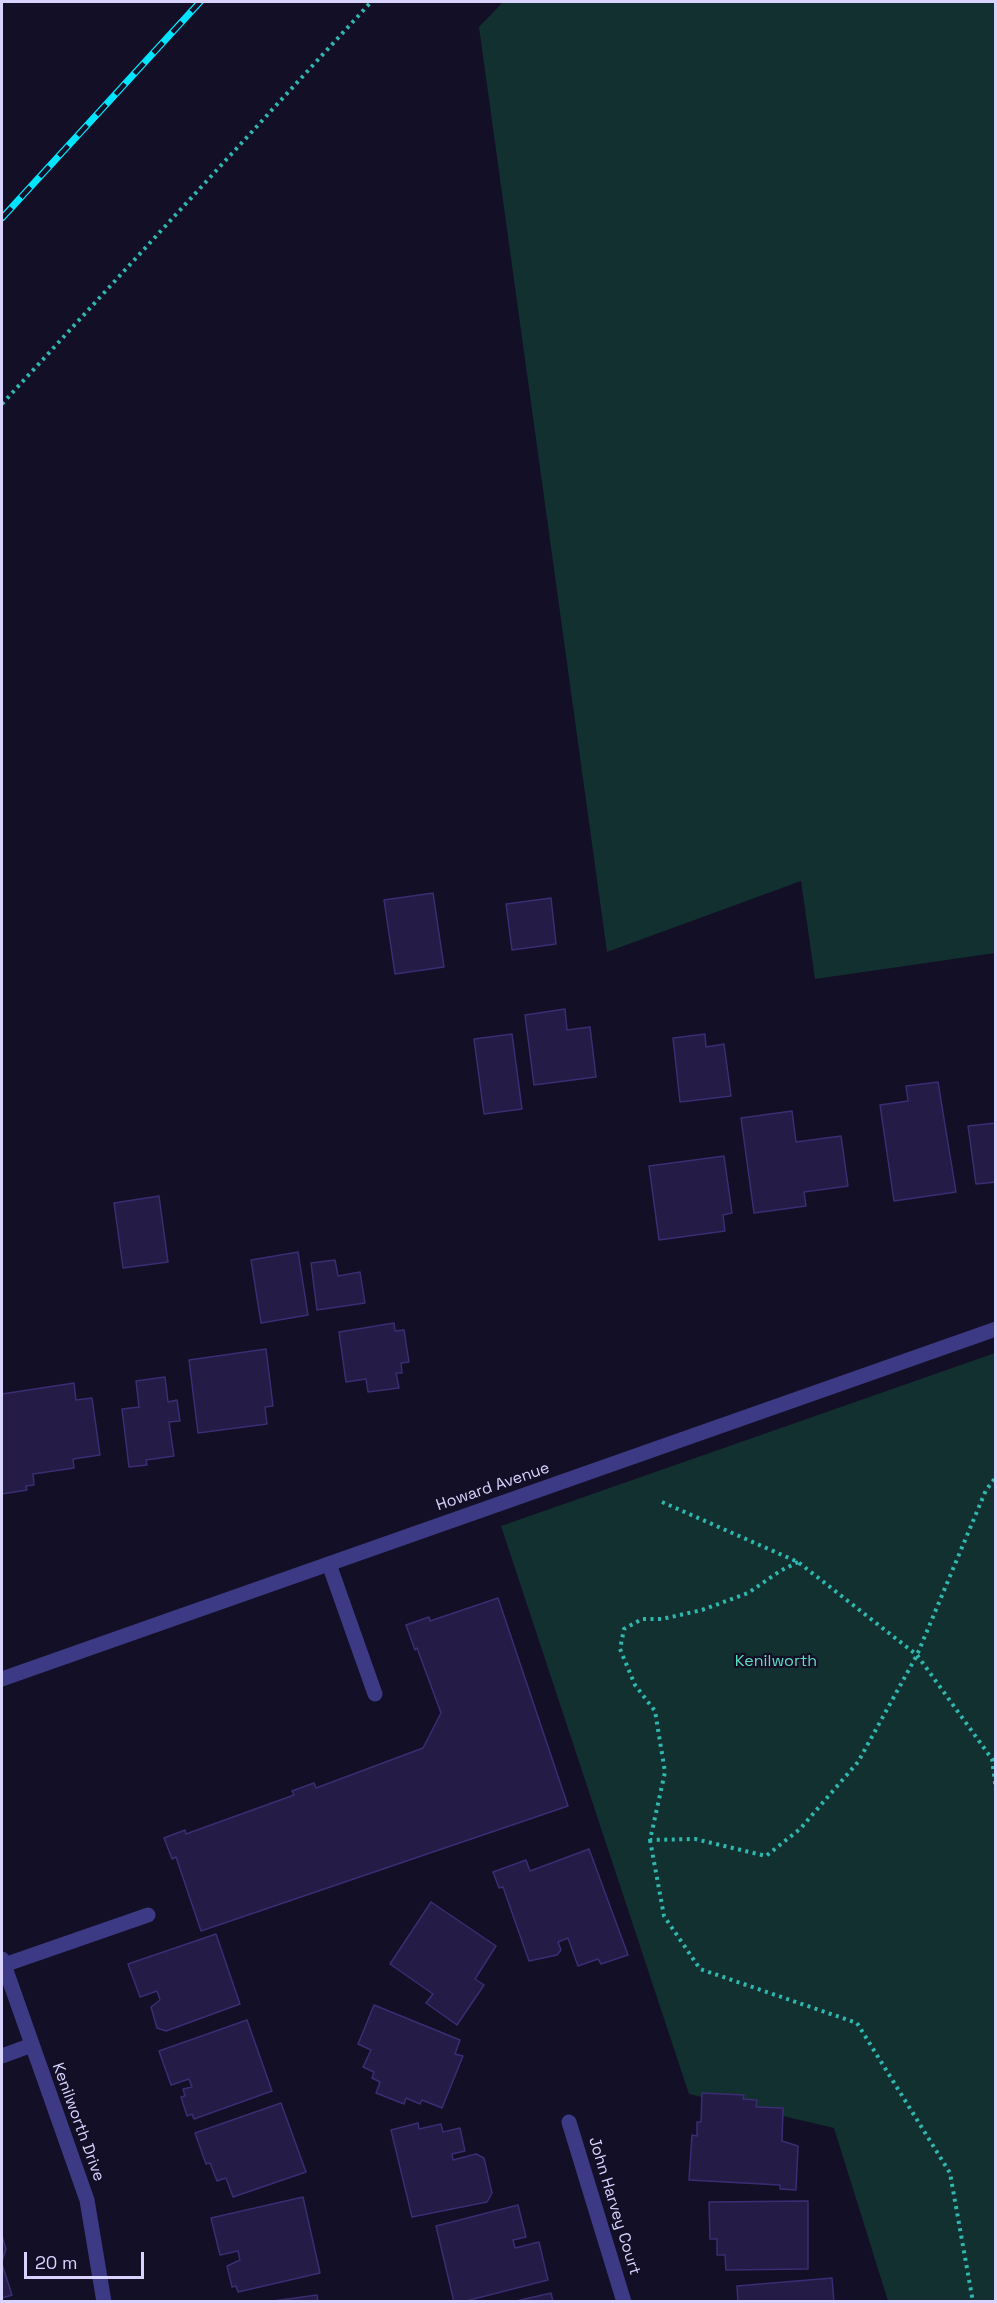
<!DOCTYPE html>
<html>
<head>
<meta charset="utf-8">
<style>
  body { margin:0 }
  #map { position:relative; width:997px; height:2303px; overflow:hidden; background:#130f26; font-family:"Space Grotesk",sans-serif }
  canvas { display:block }
  .frame { position:absolute; inset:0; border:3px solid #d9d4ff; pointer-events:none }
  .scale { position:absolute; left:24px; top:2252px; width:120px; height:27px; box-sizing:border-box; border:3px solid #d9d4ff; border-top:0; padding-left:8px; font-size:18px; line-height:21px; white-space:nowrap; color:#d9d4ff; -webkit-text-stroke:4px #130f26; paint-order:stroke }
</style>
</head>
<body>
<div id="map">
<canvas width="997" height="2303"></canvas>
<div class="frame"></div>
<div class="scale">20 m</div>
</div>
<script>
const ctx = document.querySelector('canvas').getContext('2d');
ctx.lineJoin = 'round';
function paint(path, color) {
  ctx.fillStyle = color;
  ctx.fill(path, 'evenodd');
}
function shape(rows) {
  const path = new Path2D();
  for (const r of rows) {
    path.moveTo(r[0], r[1]);
    for (let i = 2; i < r.length; i += 2) path.lineTo(r[i], r[i + 1]);
  }
  return path;
}
function strokePath(path, color, width, dash) {
  ctx.strokeStyle = color;
  ctx.lineWidth = width;
  ctx.lineCap = dash ? 'butt' : 'round';
  ctx.setLineDash(dash || []);
  ctx.stroke(path);
}
function label(font, color, halo, rows, align = 'center') {
  ctx.font = font + ' "Space Grotesk",sans-serif';
  ctx.lineWidth = 4.5;
  ctx.setLineDash([]);
  ctx.textBaseline = 'middle';
  ctx.strokeStyle = halo;
  ctx.fillStyle = color;
  for (const [text, x, y, turn = 0] of rows) {
    ctx.save();
    ctx.translate(x, y);
    ctx.rotate((+turn || 0) * Math.PI / 180);
    ctx.textAlign = isNaN(turn) ? turn : align;
    if (halo) ctx.strokeText(text, 0, 0);
    ctx.fillText(text, 0, 0);
    ctx.restore();
  }
}
paint(shape([
  [503,2,995,2,995,953,815,979,801,881,607,952,479,27],
  [995,1353,995,2301,888,2301,834,2128,689,2094,501,1526]
]), '#12302f');
const building = shape([
  [433,893,444,967,395,974,384,900,433,893],
  [551,898,556,944,512,950,506,904,551,898],
  [565,1009,567,1030,590,1027,596,1077,534,1085,525,1015,565,1009],
  [512,1034,522,1109,484,1114,474,1039,512,1034],
  [705,1034,706,1047,724,1044,731,1096,680,1102,673,1038,705,1034],
  [938,1082,956,1192,894,1201,880,1105,908,1101,906,1086,938,1082],
  [792,1111,796,1142,841,1136,848,1186,804,1192,806,1206,754,1213,741,1118,792,1111],
  [996,1123,996,1182,976,1184,968,1126,996,1123],
  [724,1156,732,1213,723,1215,725,1231,659,1240,649,1166,724,1156],
  [159,1196,168,1262,123,1268,114,1203,159,1196],
  [298,1252,308,1315,261,1323,251,1260,298,1252],
  [335,1260,338,1276,360,1272,365,1303,317,1310,311,1263,335,1260],
  [394,1323,395,1331,404,1330,409,1362,401,1363,402,1373,396,1373,399,1388,368,1392,366,1379,346,1382,339,1332,394,1323],
  [266,1349,273,1406,265,1407,267,1424,198,1433,189,1360,266,1349],
  [165,1377,168,1402,177,1400,180,1421,169,1422,174,1456,146,1460,147,1465,129,1467,122,1409,139,1407,136,1381,165,1377],
  [74,1383,76,1400,92,1398,100,1455,73,1459,74,1468,33,1474,34,1485,26,1486,27,1490,2,1494,2,1394,74,1383],
  [498,1598,568,1806,201,1931,176,1857,172,1859,164,1838,185,1830,186,1834,294,1795,292,1791,314,1783,316,1788,423,1748,441,1713,417,1648,415,1650,406,1625,429,1617,430,1621,498,1598],
  [589,1849,628,1955,601,1964,598,1959,578,1966,568,1938,558,1942,561,1950,557,1955,529,1961,503,1887,499,1888,493,1872,526,1860,530,1871,589,1849],
  [431,1902,496,1946,475,1979,484,1985,457,2025,426,2003,433,1994,390,1964,431,1902],
  [216,1934,240,2004,166,2031,157,2028,151,2007,160,2000,157,1991,140,1997,128,1964,216,1934],
  [374,2005,460,2040,455,2054,463,2056,442,2108,422,2100,420,2104,406,2098,404,2104,376,2093,380,2082,372,2078,374,2072,363,2067,371,2050,358,2044,374,2005],
  [247,2020,272,2091,194,2119,192,2114,187,2116,181,2097,185,2096,183,2089,192,2087,189,2079,171,2085,159,2051,247,2020],
  [702,2093,744,2095,743,2099,757,2100,756,2107,783,2108,782,2141,798,2146,796,2190,780,2189,780,2185,689,2180,692,2135,697,2136,697,2122,701,2122,702,2093],
  [281,2103,306,2172,233,2197,226,2178,217,2181,210,2163,206,2164,195,2133,281,2103],
  [418,2123,419,2129,441,2124,443,2132,460,2128,465,2151,452,2154,453,2160,476,2154,484,2158,492,2193,487,2202,412,2217,391,2130,418,2123],
  [303,2197,320,2273,238,2292,236,2286,232,2287,227,2266,240,2260,238,2251,220,2255,211,2218,303,2197],
  [808,2201,808,2269,726,2270,725,2255,717,2255,717,2239,710,2239,709,2202,808,2201],
  [518,2205,526,2237,513,2240,515,2248,539,2242,548,2280,462,2302,454,2302,436,2226,518,2205],
  [2,2236,6,2249,2,2261,2,2236],
  [2,2264,12,2295,2,2298,2,2264],
  [832,2278,834,2302,738,2302,737,2286,832,2278],
  [551,2293,553,2302,512,2302,551,2293],
  [317,2295,318,2302,266,2302,317,2295]
]);
paint(building, '#241b47');
strokePath(building, '#3b2d73', 1.5);
strokePath(shape([
  [2,404,371,2],
  [662,1502,798,1562,917,1655,992,1759,996,1790],
  [798,1562,780,1571,748,1593,702,1610,662,1619,642,1619,624,1629,620,1649,635,1685,655,1711,665,1772,650,1840,695,1839,766,1856,800,1829,858,1762,917,1655,986,1490,996,1477],
  [650,1840,664,1916,700,1969,857,2023,950,2173,973,2302]
]), '#2fb8b0', 4, [3, 4.5]);
strokePath(shape([
  [329,1564,375,1694],
  [4,1965,148,1915]
]), '#3d3a85', 15);
strokePath(shape([
  [2,1959,87,2200,104,2302],
  [2,2056,32,2045],
  [569,2122,624,2302]
]), '#3d3a85', 15);
strokePath(shape([
  [2,1679,996,1329]
]), '#3d3a85', 15);
const rail = shape([
  [2,218,200,2]
]);
strokePath(rail, '#00e5ff', 7);
strokePath(rail, '#130f26', 4.5, [14]);
label('16px', '#d9d4ff', '#130f26', [
  ["Howard Avenue",493,1487,-19],
  ["Kenilworth Drive",78,2122,70],
  ["John Harvey Court",614,2206,73]
]);
label('16px', '#5fe0c0', '#130f26', [
  ["Kenilworth",776,1662]
]);
</script>
</body>
</html>
